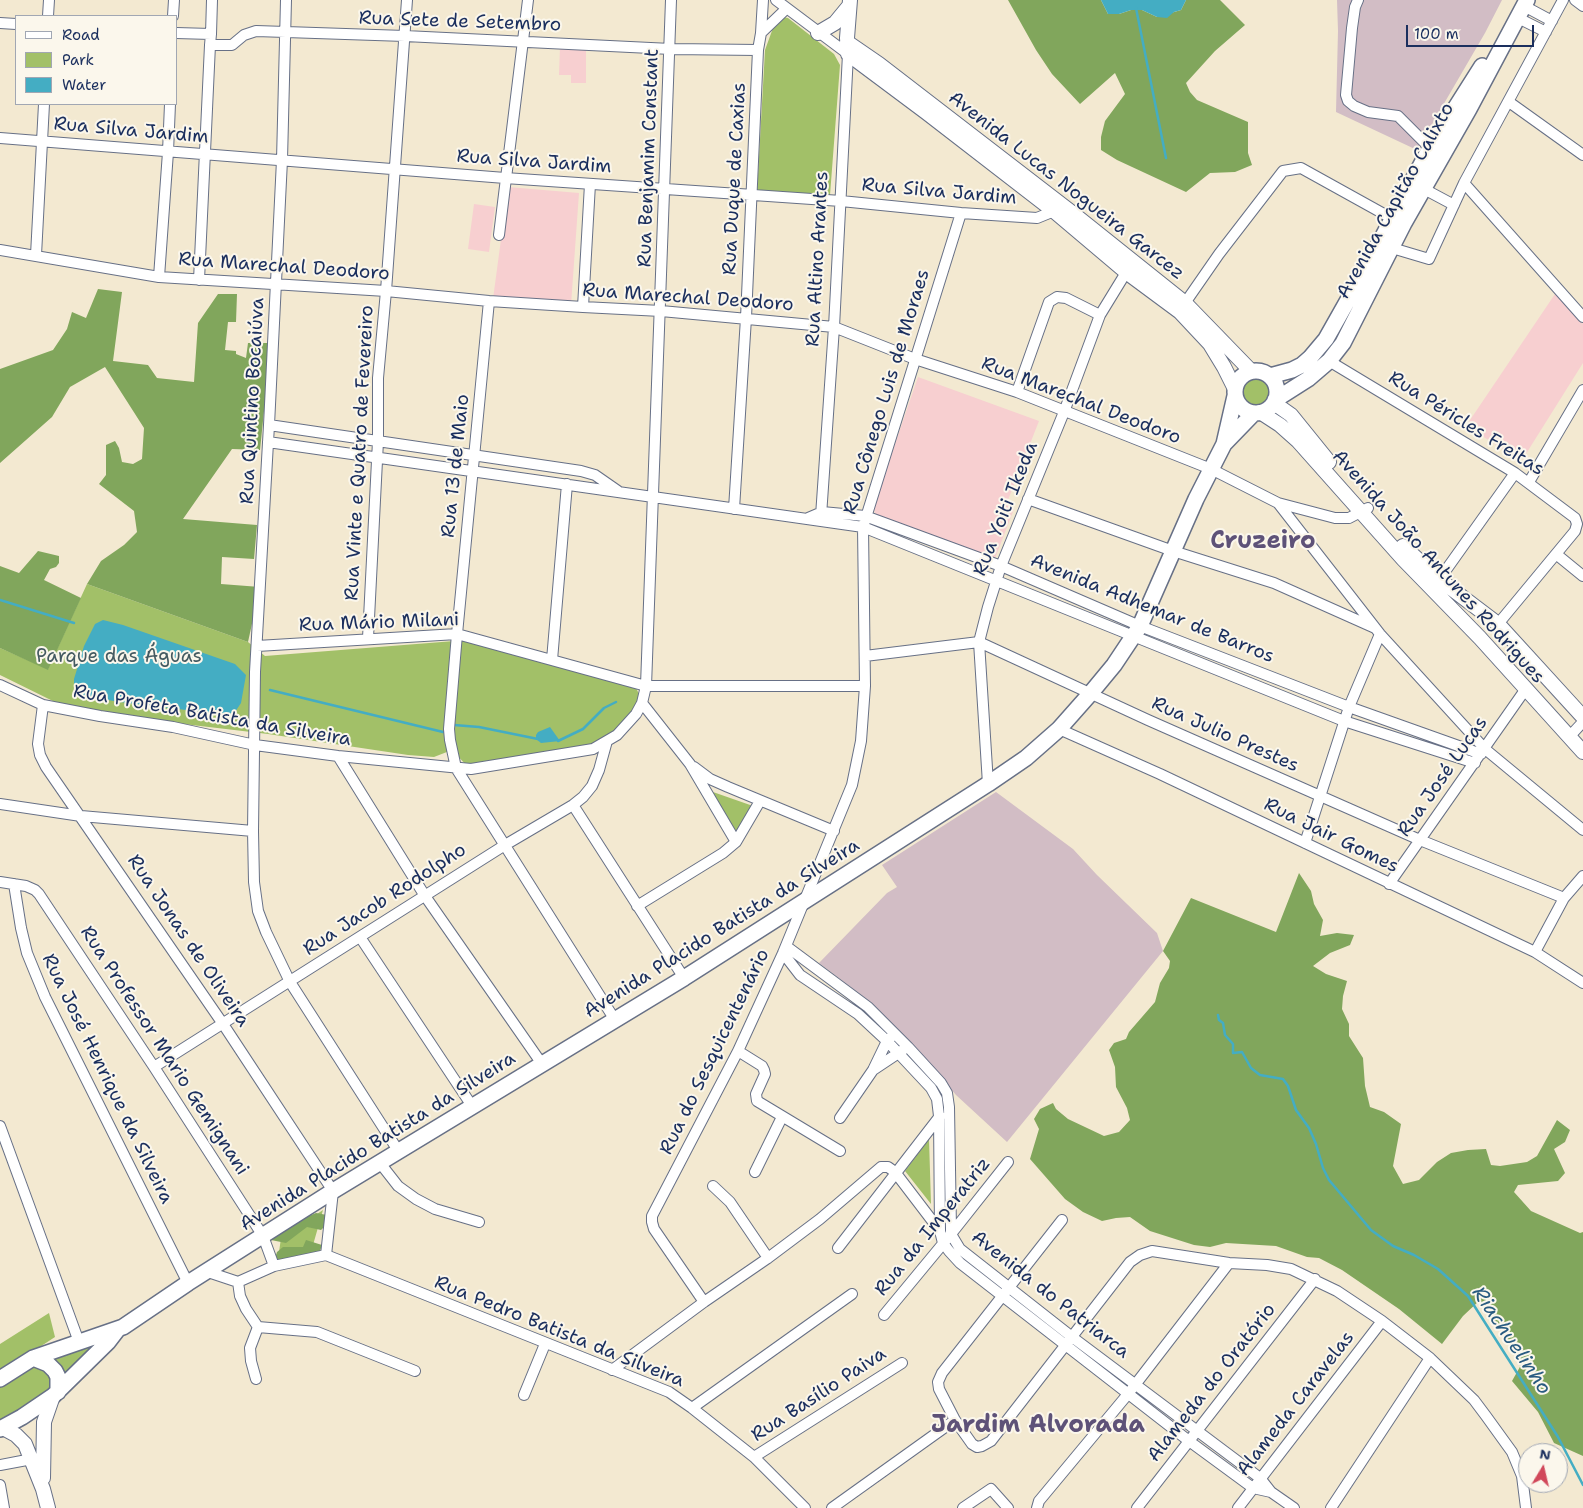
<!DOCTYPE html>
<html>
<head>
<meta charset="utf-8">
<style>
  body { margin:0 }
  #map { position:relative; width:1583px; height:1508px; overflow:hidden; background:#f3e9d1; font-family:"Shantell Sans",sans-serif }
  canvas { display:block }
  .legend { position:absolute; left:15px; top:15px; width:162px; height:90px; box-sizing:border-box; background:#fbf7ec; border:1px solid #a1a7b3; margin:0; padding:6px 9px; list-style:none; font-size:15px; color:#1b2f5e }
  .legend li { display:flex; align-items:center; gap:10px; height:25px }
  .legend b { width:25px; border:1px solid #a1a7b3 }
  .north { position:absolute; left:1518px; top:1443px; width:50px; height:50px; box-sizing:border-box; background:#fbf7ec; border:1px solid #a1a7b3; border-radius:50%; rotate:9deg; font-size:14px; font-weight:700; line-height:20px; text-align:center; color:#1b2f5e }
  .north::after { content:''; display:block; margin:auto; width:18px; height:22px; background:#d1495b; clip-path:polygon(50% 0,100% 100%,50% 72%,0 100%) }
  .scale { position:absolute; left:1406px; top:25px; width:128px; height:22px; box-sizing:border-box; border:2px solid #1b2f5e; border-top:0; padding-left:6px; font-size:15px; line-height:18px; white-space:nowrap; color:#1b2f5e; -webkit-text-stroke:4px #fbf7ec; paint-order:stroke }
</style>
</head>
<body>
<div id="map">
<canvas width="1583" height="1508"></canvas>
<ul class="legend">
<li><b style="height:6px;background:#fff"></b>Road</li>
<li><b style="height:14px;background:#a2c068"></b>Park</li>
<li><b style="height:14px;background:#44adc3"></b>Water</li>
</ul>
<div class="north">N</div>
<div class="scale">100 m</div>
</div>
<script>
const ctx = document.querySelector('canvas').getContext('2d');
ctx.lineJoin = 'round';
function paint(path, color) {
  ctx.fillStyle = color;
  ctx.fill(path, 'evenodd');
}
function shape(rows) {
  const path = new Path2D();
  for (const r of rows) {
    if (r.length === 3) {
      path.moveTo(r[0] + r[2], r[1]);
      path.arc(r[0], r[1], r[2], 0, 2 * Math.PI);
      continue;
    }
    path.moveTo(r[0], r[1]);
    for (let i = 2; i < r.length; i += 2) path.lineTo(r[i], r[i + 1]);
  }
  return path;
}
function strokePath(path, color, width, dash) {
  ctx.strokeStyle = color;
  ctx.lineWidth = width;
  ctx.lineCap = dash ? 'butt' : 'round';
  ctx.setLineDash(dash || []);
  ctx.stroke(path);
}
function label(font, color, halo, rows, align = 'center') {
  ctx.font = font + ' "Shantell Sans",sans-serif';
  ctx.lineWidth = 4;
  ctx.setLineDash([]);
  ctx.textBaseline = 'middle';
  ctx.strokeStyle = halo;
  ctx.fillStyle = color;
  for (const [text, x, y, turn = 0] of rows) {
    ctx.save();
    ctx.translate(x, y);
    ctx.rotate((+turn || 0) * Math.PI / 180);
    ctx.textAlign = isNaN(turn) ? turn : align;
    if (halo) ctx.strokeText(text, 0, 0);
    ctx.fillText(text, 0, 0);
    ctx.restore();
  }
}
paint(shape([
  [560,47,586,48,586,83,571,83,571,75,559,75],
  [508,187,579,193,571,305,493,299],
  [474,204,495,207,489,252,468,249],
  [1555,294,1583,324,1583,363,1524,457,1514,456,1466,426],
  [918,377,1039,421,1006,505,1014,509,994,561,876,515,873,508]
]), '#f7cfd0');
paint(shape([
  [1337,0,1502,0,1485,33,1417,150,1336,112,1338,31],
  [996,792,1073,849,1097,875,1157,933,1163,951,1007,1142,956,1095,916,1049,872,1003,819,963,887,893,897,887,882,865]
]), '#d2bdc5');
paint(shape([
  [783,17,788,18,834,54,840,65,830,195,757,193,765,50,773,28],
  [1256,392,13],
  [87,584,248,642,265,656,467,640,636,688,640,696,638,705,618,728,593,749,469,768,452,750,434,757,408,755,268,734,175,723,61,705,0,675,0,648,48,669],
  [713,792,753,806,737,836],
  [929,1139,931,1204,905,1171],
  [323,1210,311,1252,278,1259,281,1238],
  [49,1313,55,1337,0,1373,0,1344],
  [118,1329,78,1372,0,1429,0,1379]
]), '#a2c068');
paint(shape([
  [1008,0,1101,0,1108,14,1119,14,1131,10,1142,10,1157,17,1181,10,1186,0,1220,0,1245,25,1215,51,1186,83,1190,92,1197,100,1248,122,1248,153,1252,165,1235,172,1210,173,1186,192,1117,160,1101,150,1101,137,1105,121,1125,94,1115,73,1080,104,1052,74,1036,50],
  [98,289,122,292,113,361,148,365,157,378,194,382,198,323,218,294,237,294,236,322,228,322,225,350,236,351,236,354,246,358,248,343,271,343,260,450,232,449,183,519,257,525,254,559,222,557,221,584,260,587,248,642,87,584,101,561,124,545,137,532,134,511,99,484,106,475,106,445,115,441,119,448,122,462,133,464,142,459,144,428,105,367,70,387,52,417,0,463,0,369,53,350,67,329,72,312,86,318],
  [38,551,59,556,59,563,56,567,50,569,44,580,81,598,48,670,0,648,0,566,19,573],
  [1299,873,1311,891,1314,904,1323,920,1320,936,1337,933,1354,935,1350,945,1330,953,1313,966,1326,974,1347,981,1343,996,1342,1009,1349,1024,1349,1036,1363,1058,1365,1086,1370,1107,1384,1112,1401,1124,1393,1166,1403,1184,1419,1180,1437,1162,1451,1153,1468,1150,1486,1149,1491,1165,1500,1166,1527,1162,1537,1156,1557,1120,1570,1130,1565,1142,1554,1149,1565,1173,1558,1181,1518,1185,1514,1192,1531,1211,1580,1233,1583,1232,1583,1456,1554,1443,1538,1412,1512,1381,1521,1365,1511,1346,1495,1323,1492,1310,1479,1301,1463,1316,1442,1344,1399,1309,1342,1270,1319,1258,1307,1257,1276,1246,1226,1243,1210,1247,1194,1245,1150,1231,1130,1217,1116,1218,1102,1221,1083,1212,1065,1199,1030,1159,1039,1129,1034,1119,1040,1109,1053,1103,1056,1109,1068,1119,1104,1136,1119,1132,1130,1120,1127,1108,1116,1087,1115,1067,1109,1050,1114,1043,1126,1039,1129,1032,1155,1002,1160,983,1169,968,1170,961,1163,951,1191,898,1276,932],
  [316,1213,327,1215,326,1225,321,1230,307,1227,286,1243,271,1240,280,1229,297,1221],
  [306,1240,322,1245,319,1254,274,1261,277,1252,283,1247,303,1247]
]), '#81a65c');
paint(shape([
  [1101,0,1186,0,1181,10,1174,12,1167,18,1157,17,1142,10,1131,10,1119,14,1108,14],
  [103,620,123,625,235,664,246,675,241,703,235,712,227,715,120,702,78,695,74,689,74,679,84,646,95,624],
  [550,727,560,741,541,743,536,739,536,735,538,732]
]), '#44adc3');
strokePath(shape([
  [1136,8,1166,158],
  [0,600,74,623],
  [270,690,443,732],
  [454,725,479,727,538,739],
  [558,741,583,729,604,708,616,702],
  [1218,1015,1219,1020,1223,1023,1225,1035,1233,1044,1233,1053,1242,1052,1251,1068,1260,1075,1283,1079,1288,1086,1296,1110,1309,1128,1316,1144,1323,1168,1329,1180,1371,1230,1393,1246,1414,1255,1438,1269,1468,1296,1558,1437,1583,1485]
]), '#44adc3', 2.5);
const street = shape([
  [286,0,282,160,269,425,255,672,253,831,254,882,258,911,266,932,290,982,399,1152],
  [671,0,646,686,642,703,690,764,736,842],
  [776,0,848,54,834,327,821,516],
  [1358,0,1355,7,1352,28,1346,95,1348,101,1354,106,1368,112,1398,116,1430,148],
  [1575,0,1583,6],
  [1524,6,1552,21],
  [48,16,49,0],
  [173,16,174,0],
  [1518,18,1546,32],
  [0,23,16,24],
  [176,33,211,34,210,45,232,45,244,35,256,31,405,36,671,49,758,50],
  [761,33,786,9],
  [211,34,212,0],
  [1509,102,1583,155],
  [0,138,505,178,841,201,961,213,1037,218,1059,209],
  [1464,183,1583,317],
  [1424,189,1454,205],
  [499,235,528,0],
  [1392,248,1429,259,1464,183,1563,0],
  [0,250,159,277,386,291,489,301,583,307,661,311,834,327,915,359,1017,392,1211,469,1278,503,1335,518,1349,518,1368,508],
  [36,255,44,104],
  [159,277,168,152,170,104],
  [199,280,210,45],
  [489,301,457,634,449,729,450,740,456,768,615,1020],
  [1185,303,1219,254,1283,171,1301,168,1393,219],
  [583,307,590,184],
  [1329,361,1515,473,1575,518,1577,524,1575,531,1498,624],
  [1017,392,1049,302,1057,297,1066,298,1100,315],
  [269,425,581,471,595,475,618,491],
  [268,442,863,527,1344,721,1475,763],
  [1529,482,1583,390],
  [1028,499,1173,551,1274,583,1375,628],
  [1278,503,1380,634,1485,749,1583,830],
  [734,509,746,318,758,50,761,33,763,0],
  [808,518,822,512,865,516,1001,566,1140,626,1349,707,1481,754],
  [1556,554,1583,576],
  [1436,584,1515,473],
  [368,638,378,441,378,378,386,291,407,0],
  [257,646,457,634,646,686,865,686],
  [865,656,979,642,1148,720,1420,840,1564,898],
  [552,660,567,484],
  [0,685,43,705,100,716,173,727,255,745,338,756,471,769,593,749,617,735,636,714,642,703],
  [43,705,38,744,40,755,46,767,223,1024,333,1191,326,1255],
  [1059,729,1160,774,1535,952,1583,983],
  [1569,737,1583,722],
  [338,756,425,896,542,1064],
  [694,767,710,779,728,787,834,831],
  [988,784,979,642,988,607,1001,566,1064,412,1100,315,1130,266],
  [0,804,81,816,253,831],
  [573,805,684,978],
  [1305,843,1349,707,1380,634],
  [0,882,26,886,35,890,39,894,154,1067,263,1236,274,1266],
  [14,884,21,928,27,953,45,997,188,1283],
  [1389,884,1525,690],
  [637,906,723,853,736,842,760,801],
  [360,937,472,1106],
  [786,946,868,1007,908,1047,941,1083,947,1093,949,1107,951,1229,951,1234,960,1249,1072,1337,1260,1478,1271,1492,1294,1508],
  [1535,952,1564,898,1583,876],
  [783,953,800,975,858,1014,887,1041,931,1088,937,1099,939,1116,940,1231,943,1243,949,1251,960,1263,1189,1441,1253,1488,1271,1492],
  [738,1051,762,1066,764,1070,765,1074,756,1094,757,1101,840,1151],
  [154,1067,505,845,573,805,583,797,592,786,599,770,607,741],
  [873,1070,903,1050],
  [840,1118,873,1070,887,1041,891,1037],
  [0,1126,79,1342],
  [380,1163,398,1186,416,1199,435,1209,479,1222],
  [755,1172,782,1117],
  [713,1186,730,1202,768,1258],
  [1062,1220,942,1373,938,1382,939,1389,955,1420,972,1444,977,1447,982,1446,991,1441,1130,1262,1140,1255,1152,1251,1229,1263,1267,1265,1291,1269,1337,1291,1382,1321,1430,1358,1474,1400,1486,1416,1512,1452,1522,1476,1526,1508],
  [838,1248,940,1116],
  [326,1255,669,1392,692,1408,754,1457,805,1508],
  [208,1272,238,1282,240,1296,246,1309,258,1327,250,1348,251,1361,256,1379],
  [238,1282,274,1266,326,1255],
  [704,1302,654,1229,652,1222,652,1216,738,1051,783,953,852,785,861,741,865,686,863,527,961,213],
  [884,1315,951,1234,1008,1162],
  [258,1327,317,1332,415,1371],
  [612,1370,704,1302,768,1258,820,1219,881,1167,888,1167,895,1172,940,1231],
  [524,1395,545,1344],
  [692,1408,852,1294],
  [754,1457,902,1363],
  [0,1465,32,1459],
  [0,1485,4,1508],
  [832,1508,955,1420],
  [963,1508,991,1489,1008,1508],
  [1037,1508,1039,1501,1128,1394,1229,1263],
  [1137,1508,1315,1279],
  [1238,1508,1382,1321],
  [1331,1508,1430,1358]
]);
const secondary = shape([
  [850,0,847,38,848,54,927,113,1055,212,1126,272,1180,312,1210,344,1224,367,1235,389],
  [818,33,835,23,849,6],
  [847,42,879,64,1075,215,1185,303,1251,371],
  [1274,403,1291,415,1329,462],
  [1260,412,1280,425,1298,441,1403,559,1480,638,1583,752],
  [1403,546,1440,580,1498,624,1583,717],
  [3,1428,16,1435,25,1444,43,1489,48,1508],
  [43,1478,44,1422,53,1396]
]);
const primary = shape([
  [1256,392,21],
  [1270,376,1292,370,1302,365,1310,358,1326,339,1365,270,1430,148,1482,66],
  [1275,400,1308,379,1329,361,1343,343,1404,223,1469,109,1527,0],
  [1224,444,1254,413],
  [33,1358,48,1364,55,1371,58,1377,58,1392],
  [0,1379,33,1358,123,1327,188,1283,333,1191,684,978,988,784,1026,758,1059,729,1090,694,1114,665,1140,626,1196,499,1224,444,1235,396],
  [0,1429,22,1417,53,1396,108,1342,118,1329]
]);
strokePath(street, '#677086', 12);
strokePath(secondary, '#677086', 16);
strokePath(primary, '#677086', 18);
strokePath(street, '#fff', 10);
strokePath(secondary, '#fff', 14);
strokePath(primary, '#fff', 15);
label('19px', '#1b2f5e', '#fbf7ec', [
  ["Rua Sete de Setembro",460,22,2],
  ["Rua Silva Jardim",131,131,5],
  ["Rua Benjamim Constant",649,158,-88],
  ["Rua Silva Jardim",534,162,4],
  ["Rua Duque de Caxias",735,179,-87],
  ["Avenida Lucas Nogueira Garcez",1066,186,38],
  ["Rua Silva Jardim",939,192,5],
  ["Avenida Capitão Calixto",1396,201,-61],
  ["Rua Altino Arantes",818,259,-87],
  ["Rua Marechal Deodoro",284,267,4],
  ["Rua Marechal Deodoro",688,298,4],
  ["Rua Cônego Luis de Moraes",887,392,-73],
  ["Rua Quintino Bocaiúva",253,401,-87],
  ["Rua Marechal Deodoro",1081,401,21],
  ["Rua Péricles Freitas",1466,424,32],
  ["Rua Vinte e Quatro de Fevereiro",360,453,-87],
  ["Rua 13 de Maio",456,466,-84],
  ["Rua Yoiti Ikeda",1006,509,-68],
  ["Avenida João Antunes Rodrigues",1438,567,48],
  ["Avenida Adhemar de Barros",1152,609,22],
  ["Rua Mário Milani",379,623,-2],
  ["Rua Profeta Batista da Silveira",212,716,10],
  ["Rua Julio Prestes",1225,735,24],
  ["Rua José Lucas",1443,777,-55],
  ["Rua Jair Gomes",1331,836,26],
  ["Rua Jacob Rodolpho",385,900,-33],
  ["Avenida Placido Batista da Silveira",722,929,-32],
  ["Rua Jonas de Oliveira",188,941,56],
  ["Rua Professor Mario Gemignani",164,1051,57],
  ["Rua do Sesquicentenário",715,1052,-64],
  ["Rua José Henrique da Silveira",107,1079,64],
  ["Avenida Placido Batista da Silveira",378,1142,-32],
  ["Rua da Imperatriz",933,1227,-51],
  ["Avenida do Patriarca",1050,1295,38],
  ["Rua Pedro Batista da Silveira",559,1332,22],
  ["Alameda do Oratório",1212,1383,-52],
  ["Rua Basílio Paiva",819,1395,-33],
  ["Alameda Caravelas",1296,1404,-52]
]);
label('19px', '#445a61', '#fbf7ec', [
  ["Parque das Águas",119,657]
]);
label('italic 20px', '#295b81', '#fbf7ec', [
  ["Riachuelinho",1511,1341,56]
]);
label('bold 24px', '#5e5278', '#fbf7ec', [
  ["Cruzeiro",1263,542],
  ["Jardim Alvorada",1038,1426]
]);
</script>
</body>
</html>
